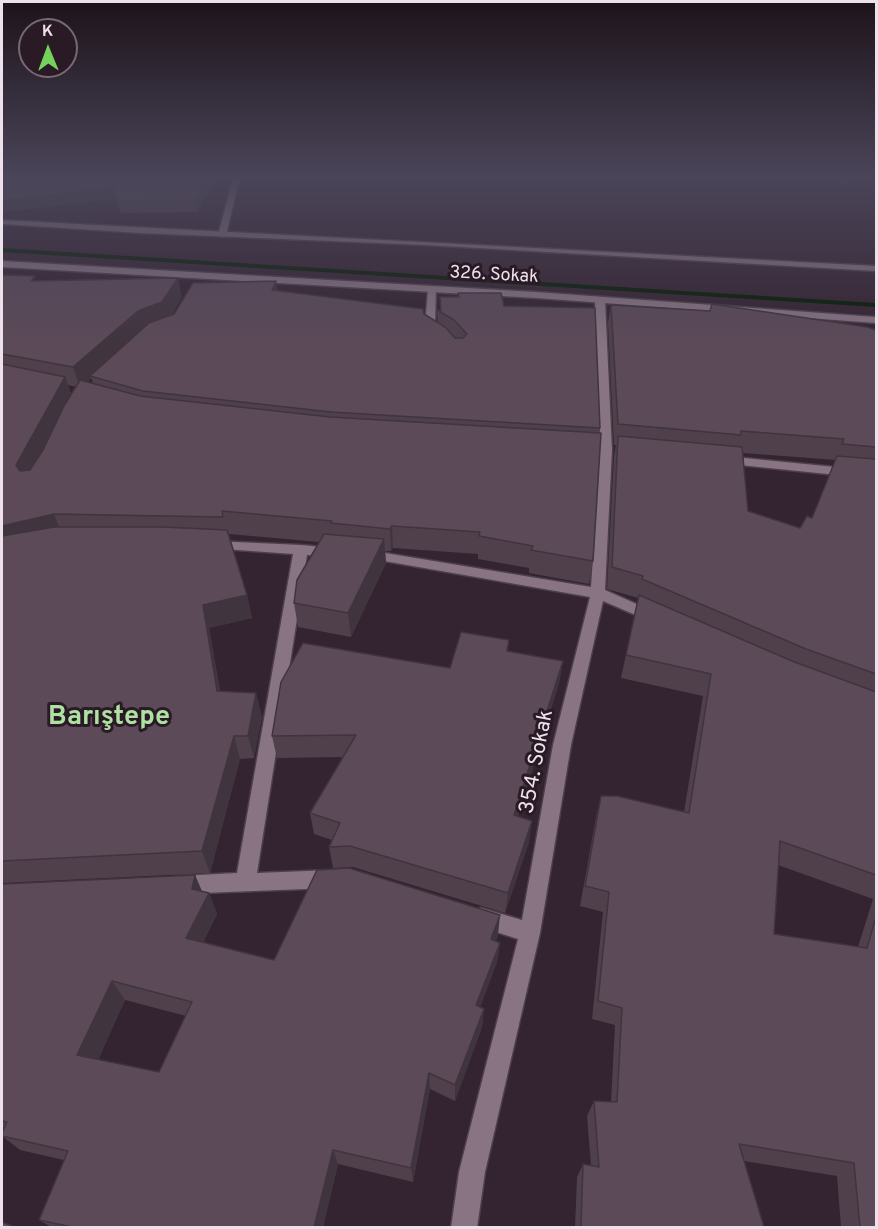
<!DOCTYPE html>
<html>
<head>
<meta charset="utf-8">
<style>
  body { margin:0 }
  #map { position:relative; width:878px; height:1229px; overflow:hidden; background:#342330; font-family:Overpass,sans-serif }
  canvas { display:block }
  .frame { position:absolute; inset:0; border:3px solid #ede2eb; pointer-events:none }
  .north { position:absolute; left:18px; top:18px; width:60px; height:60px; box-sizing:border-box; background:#291a26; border:2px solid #776a75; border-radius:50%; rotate:359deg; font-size:16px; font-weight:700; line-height:24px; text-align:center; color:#ede2eb }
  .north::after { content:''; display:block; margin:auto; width:21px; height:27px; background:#74d25c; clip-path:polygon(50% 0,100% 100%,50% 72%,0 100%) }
</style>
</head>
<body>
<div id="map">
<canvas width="878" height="1229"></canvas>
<div class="frame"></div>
<div class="north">K</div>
</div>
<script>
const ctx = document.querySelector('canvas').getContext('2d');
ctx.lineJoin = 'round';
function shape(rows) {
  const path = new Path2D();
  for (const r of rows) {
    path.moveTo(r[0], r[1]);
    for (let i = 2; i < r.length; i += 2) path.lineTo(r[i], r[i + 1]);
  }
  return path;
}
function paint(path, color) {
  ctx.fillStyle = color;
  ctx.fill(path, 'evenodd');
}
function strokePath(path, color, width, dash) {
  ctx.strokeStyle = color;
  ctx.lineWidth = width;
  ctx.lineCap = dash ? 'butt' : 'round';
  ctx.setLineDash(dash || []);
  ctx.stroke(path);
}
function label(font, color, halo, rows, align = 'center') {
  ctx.font = font + ' Overpass,sans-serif';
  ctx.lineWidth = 6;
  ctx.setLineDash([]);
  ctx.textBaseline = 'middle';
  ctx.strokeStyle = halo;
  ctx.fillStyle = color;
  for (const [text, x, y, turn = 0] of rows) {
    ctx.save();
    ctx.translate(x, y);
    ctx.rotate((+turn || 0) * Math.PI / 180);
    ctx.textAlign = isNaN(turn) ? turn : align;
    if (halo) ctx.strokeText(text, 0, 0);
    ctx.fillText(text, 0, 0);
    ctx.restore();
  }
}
paint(shape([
  [2,248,876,303,876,307,2,252,2,248]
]), '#031a00');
const street = shape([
  [39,176,45,176,50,195,43,193,39,176],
  [234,176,240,176,226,235,222,237,218,235,234,176],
  [432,286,436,289,435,326,444,332,439,335,425,327,428,289,432,286],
  [600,297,605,300,612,450,605,590,657,613,660,617,652,622,603,601,571,745,540,933,485,1172,477,1228,451,1228,459,1172,518,939,474,925,471,918,474,911,481,908,522,920,553,745,590,597,367,558,360,554,367,550,591,587,600,450,595,300,600,297],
  [724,456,876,471,876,479,720,463,718,460,724,456],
  [214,541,301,545,334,548,341,552,334,556,307,555,257,873,331,870,338,872,341,879,338,886,331,888,178,894,171,892,168,885,171,878,178,876,237,873,293,554,209,548,207,545,214,541]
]);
const secondary = shape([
  [2,220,876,266,876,271,426,245,140,233,2,224,2,220],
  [2,261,536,292,876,317,876,323,536,298,2,267,2,261]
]);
strokePath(street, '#4d3f4b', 3);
strokePath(secondary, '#4d3f4b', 3);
paint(street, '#887483');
paint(secondary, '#887483');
paint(shape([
  [2,176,37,176,39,182,49,184,217,176,198,212,121,213,116,199,2,212],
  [825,176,876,176,845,183],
  [2,275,37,281,182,297,171,315,277,290,424,314,438,323,437,310,440,311,440,297,504,306,600,428,593,561,589,584,529,573,529,568,478,559,478,554,393,548,391,551,385,551,386,563,351,637,298,627,294,603,319,542,229,534,247,595,252,618,209,628,220,691,262,716,254,758,240,759,210,873,2,883],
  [91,378,93,383,87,382],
  [68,385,76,387,71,394],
  [611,305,876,330,876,1227,841,1227,837,1176,744,1161,764,1227,575,1227,577,1177,583,1164,591,1165,587,1116,594,1101,611,1102,615,1025,592,1019,603,912,580,906,596,817,601,796,684,812,703,696,621,678,638,598,607,589,614,456,616,445,614,445,608,323],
  [743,453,836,460,812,518,800,528,748,511],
  [778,865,873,899,858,947,774,934],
  [508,651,563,661,559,683,518,817,529,842,505,913,353,867,333,868,329,847,332,840,314,834,310,813,343,757,277,758,272,736,450,668],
  [195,875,202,892,209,893,217,914,203,942,274,960,498,935,496,941,500,943,497,962,480,1007,484,1009,482,1027,455,1101,430,1089,413,1182,338,1164,323,1227,51,1227,39,1220,64,1160,20,1150,2,1136,2,884],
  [125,1000,186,1016,159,1072,98,1060]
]), '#4f404c');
paint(shape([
  [209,176,217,176,198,212,196,200],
  [848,176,876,176,876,178,845,183],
  [113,188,116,199,2,212,2,200],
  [178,278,182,297,166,321,90,376,91,378,80,388,73,367],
  [276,281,278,295,272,290],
  [65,377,73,398,25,487,16,465],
  [54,514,63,537,2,551,2,526],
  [392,526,393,548,391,551,390,529],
  [384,539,386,563,351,637,348,613],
  [247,595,252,618,209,628,223,714,217,691,203,605],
  [563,661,559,683,512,836,514,815],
  [256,693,262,716,254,758,248,736],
  [234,736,240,759,210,873,202,851],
  [532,821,529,842,505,913,508,893],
  [195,875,204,896,209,893,217,914,196,958,186,938,192,889],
  [500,915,498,935,489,959,491,939],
  [500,943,497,962,474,1024,476,1005],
  [112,981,125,1000,92,1072,77,1055],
  [484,1009,482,1027,455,1101,455,1085],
  [429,1073,430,1089,413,1182,411,1168],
  [333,1150,338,1164,323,1227,314,1227]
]), '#40343e');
const building = shape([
  [2,176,36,176,37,182,49,184,46,176,209,176,196,200,118,201,113,188,2,200,2,176],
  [2,275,35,276,31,281,178,278,162,302,138,311,73,367,2,354,2,275],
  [276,281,272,290,423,309,424,314,445,327,455,338,463,338,467,334,454,320,437,310,441,311,440,297,459,297,458,293,501,293,504,306,595,308,600,428,331,412,143,391,90,376,149,323,174,314,193,283,276,281],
  [712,304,867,327,876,330,876,447,842,444,844,439,741,431,741,435,618,424,611,305,710,311,712,304],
  [2,364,65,377,16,465,20,471,30,470,43,450,64,406,80,380,140,396,330,417,601,433,593,561,531,550,533,546,479,536,480,532,392,526,390,529,331,523,332,521,222,511,223,517,54,514,2,526,2,364],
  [618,436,742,447,748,511,800,528,807,516,812,518,837,456,876,459,876,674,806,649,642,579,643,576,612,567,618,436],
  [54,527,162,527,227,530,247,595,203,605,217,691,256,693,248,736,234,736,202,851,2,861,2,536,54,527],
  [324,534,384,539,348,613,294,603,297,580,324,534],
  [639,595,792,661,876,692,876,875,780,841,774,934,867,948,876,917,876,1227,860,1227,854,1163,739,1144,764,1227,581,1227,583,1164,599,1167,594,1101,617,1102,622,1008,598,1001,609,892,585,886,601,796,617,796,689,813,711,674,626,655,639,595],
  [461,632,509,640,507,651,563,661,514,815,532,821,508,893,350,846,329,847,340,823,310,813,356,735,272,736,281,682,303,643,450,668,461,632],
  [349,868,500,915,491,939,500,943,476,1005,484,1009,455,1085,429,1073,411,1168,333,1150,314,1227,72,1227,39,1220,68,1151,2,1136,2,1133,7,1122,2,1121,2,884,195,875,192,889,209,893,186,938,274,960,317,870,349,868],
  [112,981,192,1002,159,1072,77,1055,112,981],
  [2,1222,15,1227,2,1227,2,1222]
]);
paint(building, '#5c4a58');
strokePath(building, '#40343e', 1.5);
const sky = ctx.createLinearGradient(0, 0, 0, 348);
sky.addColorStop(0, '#1d131a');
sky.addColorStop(0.51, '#4a4559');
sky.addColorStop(1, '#4a455900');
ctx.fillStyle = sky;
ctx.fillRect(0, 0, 878, 348);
label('18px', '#ede2eb', '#291a26', [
  ["326. Sokak",494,276,3]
]);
label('21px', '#ede2eb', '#291a26', [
  ["354. Sokak",538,762,-79]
]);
label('bold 27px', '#aee1a2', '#291a26', [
  ["Barıştepe",109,719]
]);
</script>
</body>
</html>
